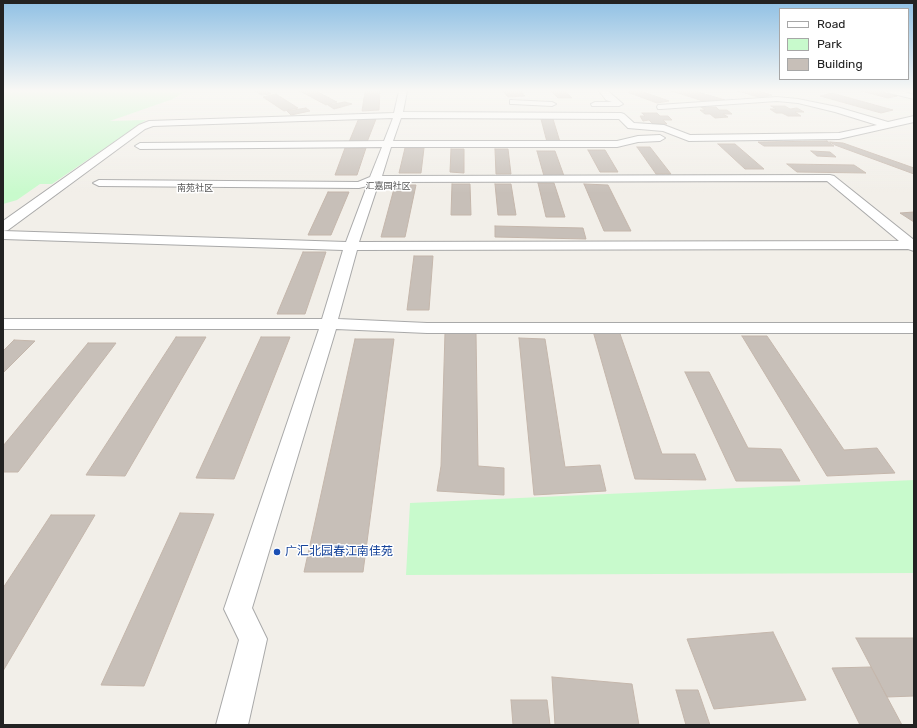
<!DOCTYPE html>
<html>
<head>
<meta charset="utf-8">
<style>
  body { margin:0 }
  #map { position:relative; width:917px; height:728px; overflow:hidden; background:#f2efe9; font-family:Rubik,sans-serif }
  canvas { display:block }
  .frame { position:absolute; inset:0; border:4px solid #222; pointer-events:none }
  .legend { position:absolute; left:779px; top:8px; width:130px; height:72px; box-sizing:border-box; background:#fff; border:1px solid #a7a7a7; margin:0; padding:5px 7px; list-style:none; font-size:12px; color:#222 }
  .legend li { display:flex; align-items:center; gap:8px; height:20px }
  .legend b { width:20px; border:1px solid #a7a7a7 }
</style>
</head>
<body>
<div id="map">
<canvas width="917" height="728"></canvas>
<div class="frame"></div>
<ul class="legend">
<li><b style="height:5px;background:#fff"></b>Road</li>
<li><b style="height:11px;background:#c8facc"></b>Park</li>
<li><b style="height:11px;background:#c7bfb8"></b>Building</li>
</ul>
</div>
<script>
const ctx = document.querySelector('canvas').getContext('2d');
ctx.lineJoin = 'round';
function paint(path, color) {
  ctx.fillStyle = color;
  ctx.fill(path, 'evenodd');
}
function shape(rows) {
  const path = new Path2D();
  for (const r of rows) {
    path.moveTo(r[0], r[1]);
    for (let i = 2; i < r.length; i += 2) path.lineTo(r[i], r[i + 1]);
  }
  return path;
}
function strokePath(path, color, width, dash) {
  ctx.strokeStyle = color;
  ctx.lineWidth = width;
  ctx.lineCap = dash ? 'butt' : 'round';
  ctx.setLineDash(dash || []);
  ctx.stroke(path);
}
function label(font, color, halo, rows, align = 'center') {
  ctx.font = font + ' Rubik,"Noto Sans SC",sans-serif';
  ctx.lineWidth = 3;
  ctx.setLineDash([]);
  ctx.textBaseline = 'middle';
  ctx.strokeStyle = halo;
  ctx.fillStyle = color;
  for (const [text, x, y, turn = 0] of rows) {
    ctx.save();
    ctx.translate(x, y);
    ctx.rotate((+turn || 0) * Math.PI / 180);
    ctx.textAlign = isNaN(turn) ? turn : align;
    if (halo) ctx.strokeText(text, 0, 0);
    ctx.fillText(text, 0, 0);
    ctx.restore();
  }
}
paint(shape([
  [3,91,186,91,173,99,110,121,146,120,52,184,40,184,17,200,3,204],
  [914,480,914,573,406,575,410,503]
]), '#c8facc');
const building = shape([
  [255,91,267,91,271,94,261,95,255,91],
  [300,91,316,91,337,102,326,105,300,91],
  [365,91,380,91,379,110,362,111,365,91],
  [503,91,521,91,525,96,508,97,503,91],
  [551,91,565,91,572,98,558,98,551,91],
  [635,91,641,91,669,101,657,103,627,92,635,91],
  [672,91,695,91,725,100,712,104,672,91],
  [738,91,758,91,772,95,761,98,738,91],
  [861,91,879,91,897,96,888,98,861,91],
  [832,93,893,110,881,113,820,96,832,93],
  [276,94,298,108,284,111,263,97,276,94],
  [345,102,352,104,334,109,328,105,345,102],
  [771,106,785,106,790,109,797,108,804,112,795,112,801,116,788,116,782,113,776,113,770,109,776,109,771,106],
  [701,107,716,107,719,110,727,110,732,114,723,114,728,117,715,118,710,114,705,114,700,110,705,110,701,107],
  [306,108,310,111,291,115,287,111,306,108],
  [642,113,657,113,660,116,668,116,672,120,663,120,667,124,653,124,649,120,643,121,640,116,645,116,642,113],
  [359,118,376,119,367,142,349,142,359,118],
  [541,119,553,119,560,142,547,142,541,119],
  [827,141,834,146,764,146,758,142,827,141],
  [830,142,843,143,914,168,914,174,835,145,830,142],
  [718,144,735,144,764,169,745,169,718,144],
  [637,147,650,147,671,174,656,174,637,147],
  [345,148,366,148,357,175,335,175,345,148],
  [405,148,424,148,421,173,399,173,405,148],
  [451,149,464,149,464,173,450,172,451,149],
  [495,149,508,149,511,174,496,174,495,149],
  [588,150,605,150,618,172,600,172,588,150],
  [537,151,555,151,564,176,544,176,537,151],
  [811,151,830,152,836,157,817,156,811,151],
  [787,164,854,165,866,173,797,172,787,164],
  [538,183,554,183,565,217,546,217,538,183],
  [452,184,470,184,471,215,451,215,452,184],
  [495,184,511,184,516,215,498,215,495,184],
  [584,184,608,185,631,231,604,231,584,184],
  [395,185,416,185,405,237,381,237,395,185],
  [328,192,349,192,331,235,308,235,328,192],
  [914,212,914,222,900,213,914,212],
  [495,226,583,228,586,239,495,237,495,226],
  [303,252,326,252,305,314,277,314,303,252],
  [414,256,433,256,429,310,407,310,414,256],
  [593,331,619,331,662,454,695,454,706,480,635,479,593,331],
  [445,333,476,333,478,466,504,468,504,495,437,491,441,466,445,333],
  [742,336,767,336,844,450,877,448,895,473,827,476,742,336],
  [176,337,206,337,125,476,86,475,176,337],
  [261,337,290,337,234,479,196,478,261,337],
  [519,338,545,339,565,467,600,465,606,491,534,495,519,338],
  [355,339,394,339,363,572,304,572,355,339],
  [14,340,35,341,3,373,3,351,14,340],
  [88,343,116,343,18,472,3,472,3,446,88,343],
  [685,372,709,372,748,448,781,449,800,481,736,481,685,372],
  [180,513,214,514,144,686,101,685,180,513],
  [51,515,95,515,3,671,3,588,51,515],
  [773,632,806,700,714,709,687,639,773,632],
  [856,638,914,638,914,696,887,697,856,638],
  [871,667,902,725,860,725,832,668,871,667],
  [552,677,632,684,639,725,555,725,552,677],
  [676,690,698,690,710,725,686,725,676,690],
  [511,700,547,700,550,725,513,725,511,700]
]);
paint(building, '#c7bfb8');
strokePath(building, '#c4b6ab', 1);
const street = shape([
  [399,91,407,91,403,112,621,113,624,114,634,123,664,125,690,135,839,133,877,125,835,112,798,103,777,101,661,109,658,109,657,107,658,105,777,97,798,99,837,107,888,122,914,116,914,122,839,139,689,141,663,131,628,128,619,119,401,118,393,141,617,141,638,136,660,135,665,138,660,141,638,142,617,147,391,147,382,176,830,175,834,176,914,240,914,251,908,249,357,250,338,319,427,323,914,323,914,333,427,333,336,329,252,608,267,639,248,725,216,725,239,640,224,609,319,329,3,329,3,319,322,319,343,250,3,239,3,231,346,242,367,186,359,188,99,186,93,183,99,180,358,182,370,177,382,147,140,149,135,146,140,143,384,141,393,118,153,126,145,129,8,230,3,231,3,221,139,125,149,121,394,113,399,91],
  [827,181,899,241,359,242,379,182,827,181],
  [599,91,608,91,623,104,619,106,592,106,591,104,595,102,612,102,606,100,599,91],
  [888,91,901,91,914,95,914,99,889,93,888,91],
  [510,100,552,102,556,104,552,106,513,104,510,104,510,100]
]);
strokePath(street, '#a9a9a9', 2);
paint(street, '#fff');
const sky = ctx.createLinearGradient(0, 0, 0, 193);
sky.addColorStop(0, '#8fc0e4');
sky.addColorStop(0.47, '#f9f8f5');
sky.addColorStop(1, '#f9f8f500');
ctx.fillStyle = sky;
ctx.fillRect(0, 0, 917, 193);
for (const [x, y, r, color] of [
  [277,552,4,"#1a4fb4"]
]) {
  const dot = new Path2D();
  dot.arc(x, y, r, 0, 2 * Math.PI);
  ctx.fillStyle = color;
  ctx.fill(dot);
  strokePath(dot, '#fff', 1.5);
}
label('9px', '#555', '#fff', [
  ["汇嘉园社区",388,186],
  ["南苑社区",195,188]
]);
label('12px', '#164399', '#fff', [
  ["广汇北园春江南佳苑",285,552]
], 'left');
</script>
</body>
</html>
